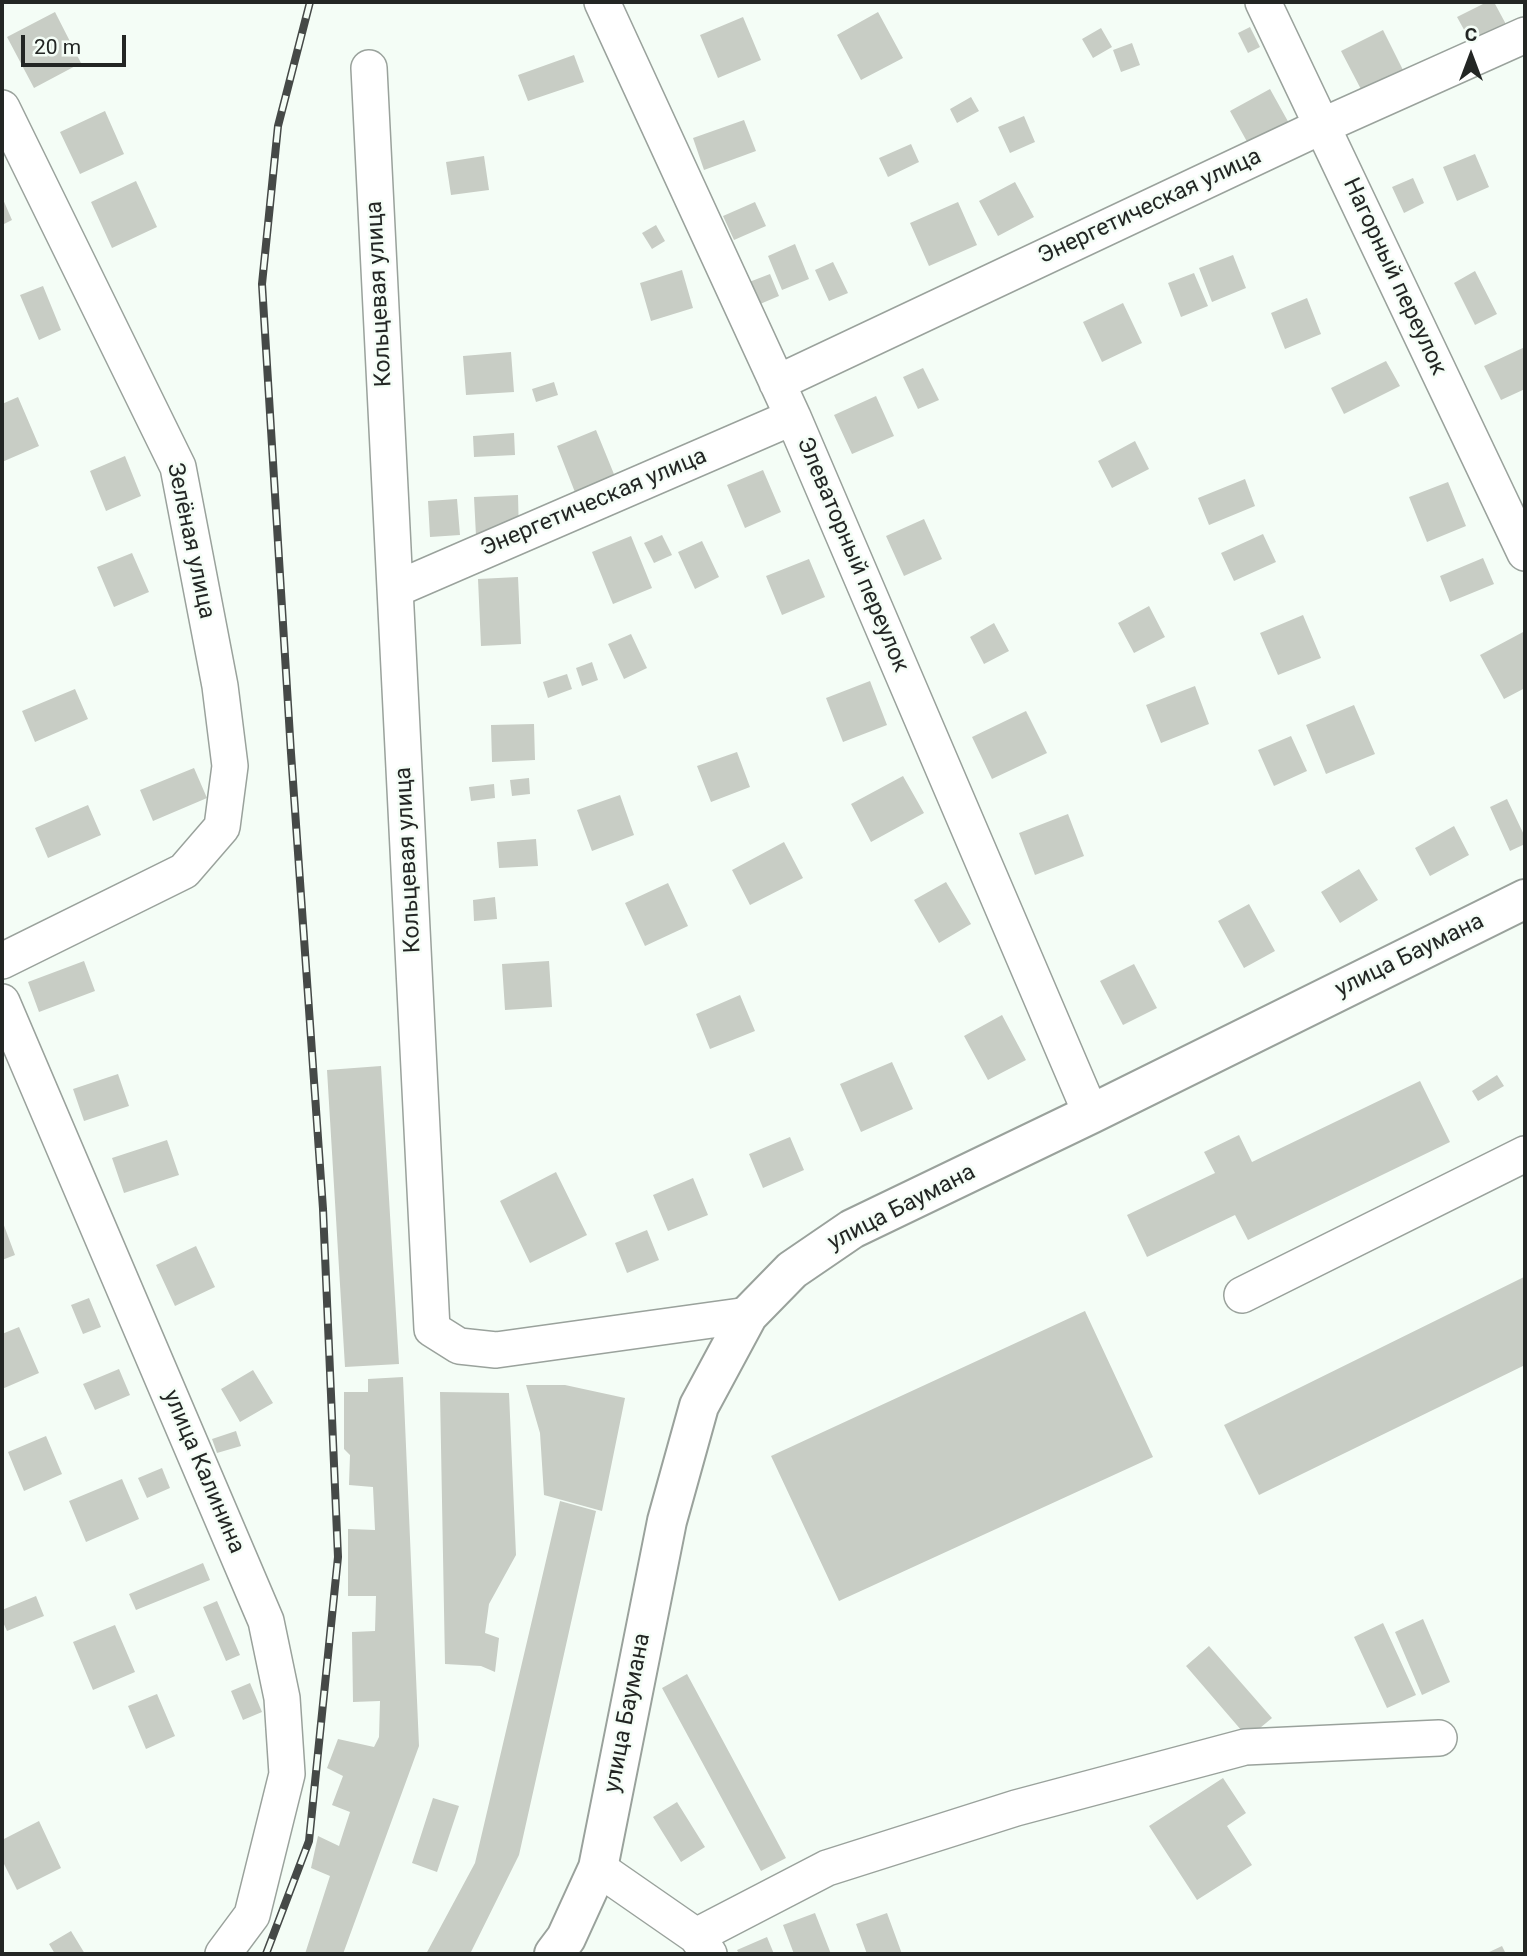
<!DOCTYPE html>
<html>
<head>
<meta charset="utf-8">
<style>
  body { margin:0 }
  #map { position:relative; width:1527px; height:1956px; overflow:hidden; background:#f4fdf6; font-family:Roboto,sans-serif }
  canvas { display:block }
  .frame { position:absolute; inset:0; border:4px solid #232624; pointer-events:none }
  .north { position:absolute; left:1436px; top:21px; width:70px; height:70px; -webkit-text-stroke:5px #f4fdf6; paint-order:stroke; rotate:0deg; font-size:19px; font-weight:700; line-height:28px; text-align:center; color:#232624 }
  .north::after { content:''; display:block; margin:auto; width:24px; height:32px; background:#232624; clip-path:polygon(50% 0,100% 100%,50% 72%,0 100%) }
  .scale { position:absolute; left:21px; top:35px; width:105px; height:32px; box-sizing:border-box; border:4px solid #232624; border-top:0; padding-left:9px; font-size:21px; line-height:24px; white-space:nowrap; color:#232624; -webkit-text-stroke:5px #f4fdf6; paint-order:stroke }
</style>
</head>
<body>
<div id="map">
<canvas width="1527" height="1956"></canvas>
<div class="frame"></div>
<div class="north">С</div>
<div class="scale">20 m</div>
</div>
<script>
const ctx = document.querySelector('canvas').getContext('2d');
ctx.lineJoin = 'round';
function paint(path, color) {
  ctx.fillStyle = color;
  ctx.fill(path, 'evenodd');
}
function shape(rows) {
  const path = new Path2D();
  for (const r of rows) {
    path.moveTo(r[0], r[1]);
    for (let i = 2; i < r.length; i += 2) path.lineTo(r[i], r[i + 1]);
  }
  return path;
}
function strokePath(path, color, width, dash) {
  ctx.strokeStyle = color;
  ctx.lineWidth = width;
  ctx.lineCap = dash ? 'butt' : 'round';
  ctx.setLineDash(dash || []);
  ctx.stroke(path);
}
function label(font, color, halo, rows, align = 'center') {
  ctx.font = font + ' Roboto,sans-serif';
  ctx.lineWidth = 5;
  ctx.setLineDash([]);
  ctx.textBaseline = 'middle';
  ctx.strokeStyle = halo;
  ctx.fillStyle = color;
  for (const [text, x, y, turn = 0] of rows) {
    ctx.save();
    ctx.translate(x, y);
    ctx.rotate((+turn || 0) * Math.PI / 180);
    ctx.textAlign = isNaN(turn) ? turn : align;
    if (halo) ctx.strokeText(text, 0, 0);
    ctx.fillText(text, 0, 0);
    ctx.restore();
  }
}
paint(shape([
  [1487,2,1494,2,1508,28,1473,46,1457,17],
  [55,12,81,63,34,88,7,37],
  [878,12,903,58,861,80,837,35],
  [743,17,761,60,718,78,700,35],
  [1250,27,1260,47,1248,53,1238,33],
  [1101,28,1112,47,1093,58,1082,39],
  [1383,30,1405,74,1364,95,1341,51],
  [1132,43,1140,65,1121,72,1113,50],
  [574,55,584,82,528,101,518,75],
  [1270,89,1290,125,1250,147,1230,111],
  [971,97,979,111,957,123,950,109],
  [105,111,124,154,80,174,60,132],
  [1024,116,1035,142,1010,153,998,127],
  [744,120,756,151,704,170,693,138],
  [911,144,919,162,888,177,879,158],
  [1475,154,1489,187,1457,201,1443,167],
  [484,156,489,190,451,195,446,162],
  [1413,178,1424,203,1404,213,1392,187],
  [136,181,157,227,112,248,91,202],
  [1015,182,1034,217,998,236,979,201],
  [2,197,12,220,2,225],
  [755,202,766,226,734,240,723,216],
  [958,202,977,245,929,266,910,223],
  [656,225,665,241,652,249,642,233],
  [795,244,809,279,782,290,768,256],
  [1233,255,1246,288,1212,302,1199,268],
  [833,262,848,293,829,301,815,270],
  [682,270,693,308,651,321,640,283],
  [1475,271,1497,314,1475,325,1454,283],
  [1194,273,1208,306,1181,317,1168,283],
  [770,274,779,296,753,307,744,284],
  [43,286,61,330,39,340,20,295],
  [1307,298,1321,334,1285,349,1271,313],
  [1123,303,1142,343,1102,362,1083,322],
  [1525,347,1525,389,1501,400,1484,366],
  [511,352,514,392,466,395,463,356],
  [1386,361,1400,386,1344,414,1331,388],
  [923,368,939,400,918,409,903,377],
  [554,382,558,395,536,402,532,389],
  [876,396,894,436,852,454,834,415],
  [18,397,39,446,2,462,2,404],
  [596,430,618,484,578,500,557,446],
  [514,433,515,455,474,457,473,436],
  [1135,441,1149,469,1112,488,1098,461],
  [125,456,141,496,106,511,90,471],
  [763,470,781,512,745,528,727,485],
  [1245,479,1255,506,1209,525,1198,498],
  [1448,482,1466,526,1427,542,1409,497],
  [518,495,519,535,476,536,474,497],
  [457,499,460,535,430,537,428,501],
  [924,519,942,559,904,576,886,536],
  [1263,534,1276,562,1234,581,1221,553],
  [662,535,672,555,654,563,644,543],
  [631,536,652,588,613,604,592,552],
  [702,541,719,577,695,589,678,552],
  [132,553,149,592,114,607,97,567],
  [1483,558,1494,584,1450,602,1440,576],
  [809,559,825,597,782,615,766,576],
  [518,577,521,644,481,646,478,579],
  [1149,606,1165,637,1134,653,1118,623],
  [1303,615,1321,658,1278,675,1260,633],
  [994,623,1009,651,984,664,970,637],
  [1525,631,1525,688,1504,699,1480,655],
  [631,634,647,668,624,679,608,644],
  [592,662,598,680,582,686,576,668],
  [567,674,572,689,548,698,543,682],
  [870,681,887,725,843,742,826,698],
  [1195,686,1209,724,1161,743,1146,705],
  [75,689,88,719,35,742,22,711],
  [1354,705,1375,754,1326,774,1306,725],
  [1026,711,1047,753,992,779,972,737],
  [534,724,535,760,492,762,491,725],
  [1291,736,1307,771,1274,786,1258,750],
  [737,752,750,787,711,802,697,766],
  [194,768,207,798,153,821,140,790],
  [903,776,924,813,871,842,851,804],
  [529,778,530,794,512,796,510,780],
  [494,784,495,798,471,801,469,787],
  [620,795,634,835,592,851,577,810],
  [1507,799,1525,837,1525,844,1510,851,1490,807],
  [88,805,101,835,48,858,35,828],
  [1068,814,1084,856,1035,875,1019,833],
  [1454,826,1469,855,1430,876,1415,848],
  [536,839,538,866,499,868,497,842],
  [784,842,803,878,750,905,732,870],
  [1359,869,1378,900,1340,923,1321,892],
  [946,882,971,924,939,943,914,900],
  [668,883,688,926,645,946,625,903],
  [495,897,497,919,474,921,473,900],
  [1249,904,1275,951,1244,968,1218,921],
  [84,961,95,991,39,1012,28,982],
  [549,961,552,1007,505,1010,502,964],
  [1134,964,1157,1008,1123,1025,1100,981],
  [740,995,755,1031,710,1049,696,1014],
  [1002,1015,1026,1060,988,1080,964,1036],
  [892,1062,913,1109,861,1132,840,1084],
  [381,1066,399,1364,345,1367,327,1070],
  [118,1074,129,1106,84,1121,73,1089],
  [1497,1075,1504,1086,1478,1101,1472,1091],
  [1420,1081,1450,1142,1248,1240,1235,1215,1147,1257,1127,1215,1215,1173,1204,1152,1239,1135,1252,1162],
  [790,1137,804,1170,763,1188,749,1154],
  [167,1140,179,1175,124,1193,112,1158],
  [556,1172,587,1235,530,1263,500,1201],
  [693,1178,708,1215,668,1231,653,1195],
  [2,1220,15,1255,2,1260],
  [647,1230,659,1260,627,1273,615,1243],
  [196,1246,215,1287,175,1306,156,1265],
  [1524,1277,1525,1365,1259,1495,1224,1425],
  [89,1298,101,1327,83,1334,71,1305],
  [1085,1311,1153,1457,839,1601,771,1456],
  [19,1327,39,1373,2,1389,2,1334],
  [119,1369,130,1395,95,1410,83,1384],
  [253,1370,273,1403,240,1422,221,1389],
  [403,1377,419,1746,343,1954,305,1954,330,1876,311,1868,318,1836,339,1846,350,1812,332,1805,343,1776,327,1768,338,1739,374,1747,379,1737,380,1701,353,1702,352,1632,375,1631,376,1596,348,1596,348,1529,375,1530,373,1487,349,1485,350,1455,344,1449,344,1392,368,1392,368,1379],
  [526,1385,565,1385,625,1398,602,1511,544,1495,540,1433],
  [440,1392,509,1393,516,1555,489,1604,485,1633,499,1638,495,1672,481,1666,445,1664],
  [236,1431,241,1446,217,1453,212,1439],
  [46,1436,62,1474,24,1491,8,1452],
  [162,1468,170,1488,147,1498,138,1478],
  [122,1479,139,1519,86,1542,69,1501],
  [560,1501,596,1511,519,1855,470,1954,426,1954,475,1863],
  [203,1563,210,1580,136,1610,129,1594],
  [36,1596,44,1616,7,1631,2,1620,2,1610],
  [217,1601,240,1655,226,1661,203,1607],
  [1423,1619,1450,1682,1422,1695,1395,1632],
  [1383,1623,1416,1695,1387,1708,1354,1637],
  [115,1625,135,1672,93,1690,73,1642],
  [1209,1646,1272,1718,1248,1738,1186,1666],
  [687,1674,786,1858,761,1871,662,1688],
  [250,1683,262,1712,243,1720,231,1691],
  [157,1694,175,1736,146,1749,128,1706],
  [1223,1778,1246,1813,1227,1826,1252,1865,1197,1900,1149,1826],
  [433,1798,459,1806,437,1872,412,1863],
  [677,1802,705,1847,681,1862,653,1817],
  [39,1821,61,1868,17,1890,2,1860,2,1840],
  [815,1913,831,1954,794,1954,783,1925],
  [887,1913,902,1954,867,1954,856,1924],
  [71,1931,85,1954,55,1954,49,1944],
  [767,1937,774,1954,739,1954,737,1950],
  [1502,1946,1506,1954,1485,1954]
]), '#c8cdc5');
const minor = shape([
  [602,2,793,417,1091,1114],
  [1263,2,1525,553],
  [369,68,432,1329,459,1346,496,1350,748,1315],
  [2,108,178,467,220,686,230,766,222,827,184,871,2,961],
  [777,383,1322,126,1525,35],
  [396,589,793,417],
  [2,1002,266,1621,282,1698,287,1774,252,1915,223,1954],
  [1242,1295,1525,1154],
  [598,1868,696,1936,709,1954],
  [696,1936,827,1868,1016,1808,1245,1747,1439,1738]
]);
const major = shape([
  [554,1954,566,1938,598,1868,667,1521,699,1406,748,1315,792,1270,852,1229,1091,1114,1525,899]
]);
strokePath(minor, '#9aa29c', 38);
strokePath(major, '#9aa29c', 42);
strokePath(minor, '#fff', 35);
strokePath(major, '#fff', 38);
const rail = shape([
  [266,1954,309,1841,338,1557,323,1209,291,753,262,284,278,126,310,2]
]);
strokePath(rail, '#454947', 8);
strokePath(rail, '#f4fdf6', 5, [16]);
label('23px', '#232624', '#f4fdf6', [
  ["Энергетическая улица",1150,207,-25],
  ["Нагорный переулок",1394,277,65],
  ["Кольцевая улица",380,294,-93],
  ["Энергетическая улица",594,503,-23],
  ["Зелёная улица",190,541,78],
  ["Элеваторный переулок",852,555,67],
  ["Кольцевая улица",409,860,-93],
  ["улица Баумана",1410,956,-26],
  ["улица Баумана",902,1208,-27],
  ["улица Калинина",203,1472,67],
  ["улица Баумана",628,1713,-79]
]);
</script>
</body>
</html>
